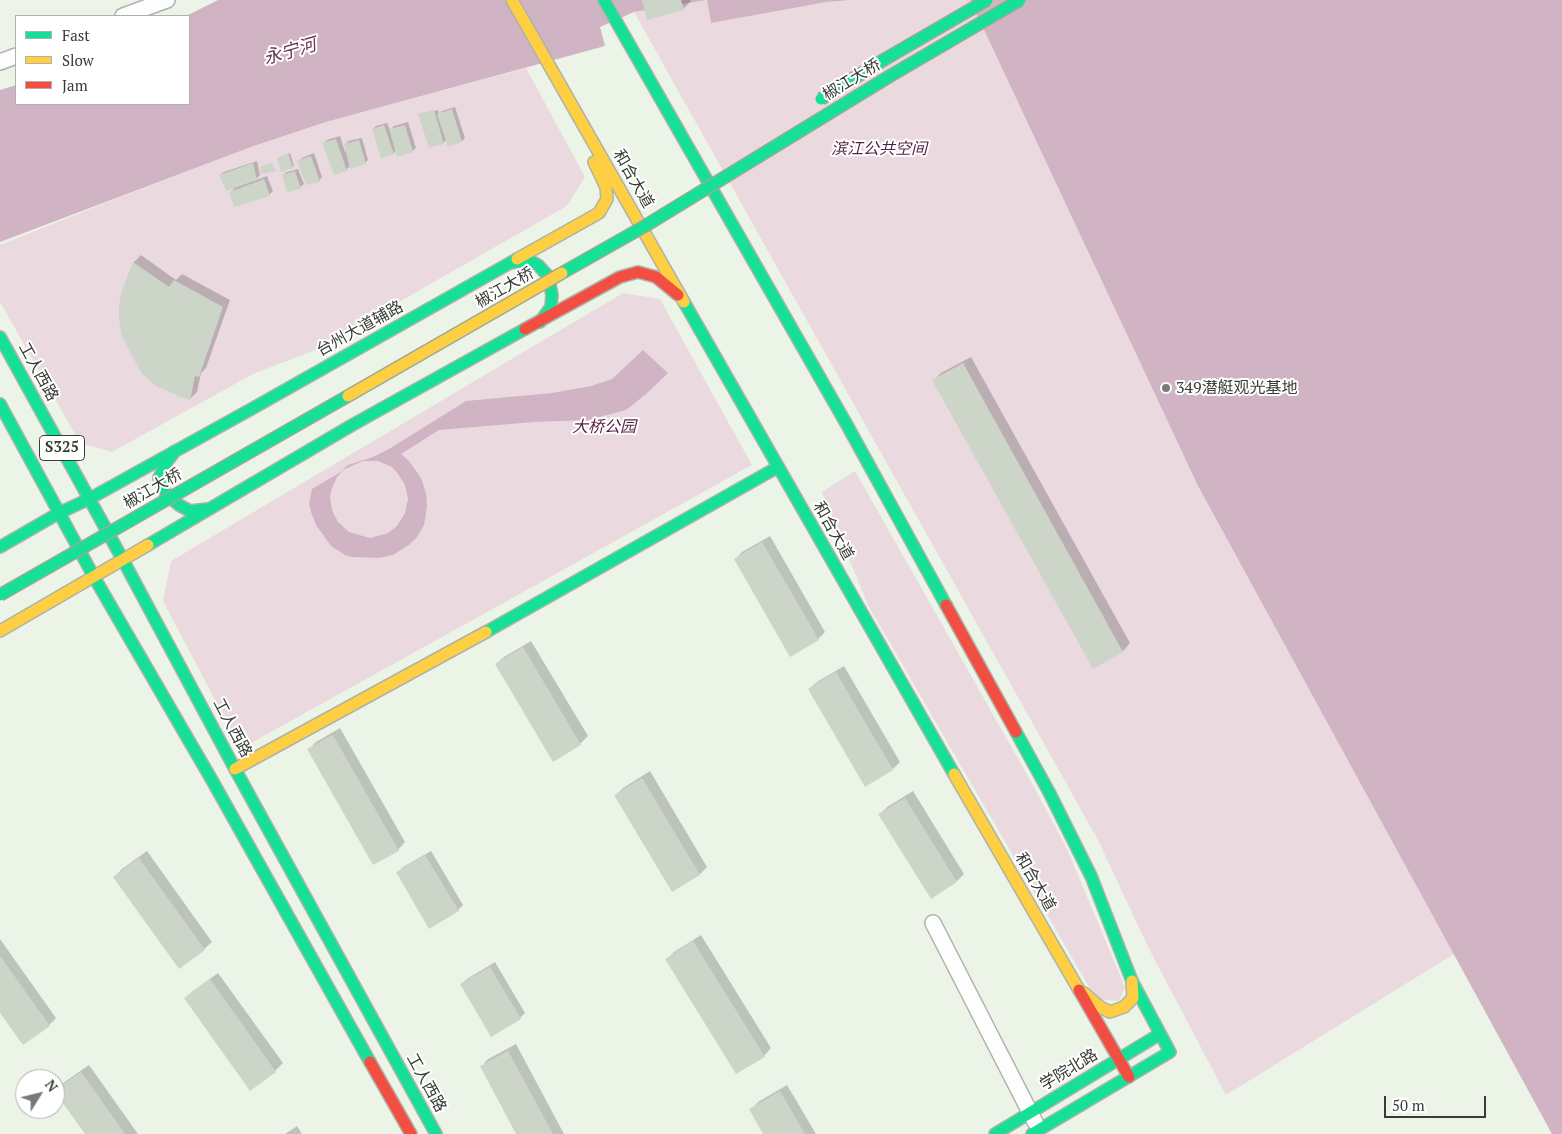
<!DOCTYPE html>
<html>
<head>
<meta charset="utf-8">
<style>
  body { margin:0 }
  #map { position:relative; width:1562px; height:1134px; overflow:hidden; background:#ecf4e8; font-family:"PT Serif",serif }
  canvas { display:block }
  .legend { position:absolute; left:15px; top:15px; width:175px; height:90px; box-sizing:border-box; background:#fff; border:1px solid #afb1ae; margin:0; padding:6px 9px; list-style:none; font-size:15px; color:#373c34 }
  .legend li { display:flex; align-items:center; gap:10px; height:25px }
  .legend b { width:25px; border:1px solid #afb1ae }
  .north { position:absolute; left:15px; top:1069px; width:50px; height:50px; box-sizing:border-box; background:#fff; border:1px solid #afb1ae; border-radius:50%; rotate:54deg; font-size:14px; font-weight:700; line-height:20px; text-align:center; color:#373c34 }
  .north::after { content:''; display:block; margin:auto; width:18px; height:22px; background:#767c73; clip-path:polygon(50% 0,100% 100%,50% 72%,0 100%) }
  .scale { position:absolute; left:1384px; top:1096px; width:102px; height:22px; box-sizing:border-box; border:2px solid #373c34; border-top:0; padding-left:6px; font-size:15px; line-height:18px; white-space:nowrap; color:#373c34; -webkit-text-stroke:4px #fff; paint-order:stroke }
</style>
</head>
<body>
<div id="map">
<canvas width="1562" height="1134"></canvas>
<ul class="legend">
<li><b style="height:6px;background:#16e098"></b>Fast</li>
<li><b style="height:6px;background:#ffcf43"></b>Slow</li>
<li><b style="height:6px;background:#f24e42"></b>Jam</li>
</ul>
<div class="north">N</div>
<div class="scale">50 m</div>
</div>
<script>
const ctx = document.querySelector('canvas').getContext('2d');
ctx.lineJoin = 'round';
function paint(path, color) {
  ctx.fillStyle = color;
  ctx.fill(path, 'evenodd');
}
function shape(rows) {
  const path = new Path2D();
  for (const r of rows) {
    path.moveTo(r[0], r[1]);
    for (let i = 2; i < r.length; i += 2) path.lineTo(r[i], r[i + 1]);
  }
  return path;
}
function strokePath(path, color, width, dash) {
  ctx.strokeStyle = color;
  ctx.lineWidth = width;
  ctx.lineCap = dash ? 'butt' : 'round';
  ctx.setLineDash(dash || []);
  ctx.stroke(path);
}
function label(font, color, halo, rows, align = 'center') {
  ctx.font = font + ' "PT Serif","Noto Sans SC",serif';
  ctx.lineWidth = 4;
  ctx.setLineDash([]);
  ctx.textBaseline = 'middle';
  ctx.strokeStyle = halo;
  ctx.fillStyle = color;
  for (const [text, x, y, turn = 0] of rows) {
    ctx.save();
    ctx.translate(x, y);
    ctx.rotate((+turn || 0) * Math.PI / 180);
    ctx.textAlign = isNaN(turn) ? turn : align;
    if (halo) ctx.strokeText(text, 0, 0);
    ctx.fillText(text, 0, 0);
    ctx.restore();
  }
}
paint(shape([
  [707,0,711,23,827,2,851,0,970,0,1198,486,1454,954,1226,1095,1149,949,1098,840,634,12],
  [526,68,585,177,567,206,315,350,253,374,112,452,80,443,0,302,0,245,120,197,251,147,326,122],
  [623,293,660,299,752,465,251,743,233,734,163,601,171,561],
  [855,471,1033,785,1067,849,1125,987,1119,1001,1096,999,868,605,822,492]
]), '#eadae0');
paint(shape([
  [218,0,851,0,827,2,711,23,707,0,634,12,600,27,605,46,326,122,251,147,0,242,0,90,16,85,16,104,189,104,189,16,186,16],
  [970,0,1562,0,1562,1134,1552,1134,1198,486],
  [643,350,668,373,645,395,626,410,588,420,534,422,439,430,401,454,409,461,421,478,426,493,427,507,424,525,417,537,409,545,393,555,379,558,352,557,345,555,331,546,316,525,311,512,309,503,312,489,339,473,348,465,373,457,389,449,466,401,552,393,591,386,612,379],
  [363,461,378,461,392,467,398,474,405,485,408,499,405,513,397,526,388,533,370,538,349,532,338,522,332,510,330,497,332,488,337,477,343,470]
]), '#d1b4c3');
paint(shape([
  [643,0,690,0,691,1,683,9],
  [455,107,465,138,462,141,447,139,444,142,430,147,420,115,422,112,422,115,438,110,439,114,442,111],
  [408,122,416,148,412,151,396,150,394,153,382,157,373,129,376,126,387,123,390,130,394,126],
  [340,136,345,152,347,151,345,145,348,141,362,138,368,160,365,163,350,166,346,170,324,143,327,140],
  [290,153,294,166,282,171,278,158],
  [314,153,322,177,319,181,299,161,302,158],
  [257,161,260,175,254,181,267,176,273,191,269,195,231,192,236,186,220,175,224,172],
  [298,169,304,184,300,187,283,175,287,172],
  [141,255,176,280,182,274,230,300,206,368,201,373,197,392,190,399,123,290,134,262],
  [971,357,1130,643,1123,651,1093,667,934,380,941,373],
  [770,536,825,632,818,639,735,559,742,552],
  [531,641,588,736,580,744,554,760,496,664,504,657],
  [844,666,900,762,893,769,809,689,817,682],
  [340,728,405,842,398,850,309,749,316,742],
  [650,771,707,867,700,874,673,890,616,795,623,788],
  [913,791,964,874,957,881,931,897,880,814,887,807],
  [147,851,212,942,204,949,179,967,114,877,122,869],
  [431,851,463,905,458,910,397,873,403,867],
  [701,935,771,1048,764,1056,667,959,674,952],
  [0,939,56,1018,49,1025,0,1011],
  [495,962,525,1013,520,1018,461,984,467,979],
  [218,973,283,1063,275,1071,250,1089,185,998,193,991],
  [516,1044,564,1134,518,1134,481,1067,488,1059],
  [89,1065,138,1134,87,1134,56,1091,63,1083],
  [787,1085,816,1134,765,1134,751,1110,758,1102],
  [297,1126,302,1134,285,1134]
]), '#0003');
paint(shape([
  [642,0,681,0,684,10,647,20],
  [452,109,462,142,448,147,437,114],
  [434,110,444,144,429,148,418,114],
  [384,125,394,154,381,159,372,129],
  [405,125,413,152,397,157,389,129],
  [336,139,347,171,334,175,322,143],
  [359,140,366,164,350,169,344,144],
  [288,153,293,168,281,172,277,158],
  [311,156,320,182,306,185,297,161],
  [272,162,276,171,261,174,260,167],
  [253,163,257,180,226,191,219,175],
  [295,171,301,189,287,192,282,175],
  [264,179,270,196,234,207,229,192],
  [133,262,169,287,174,280,223,307,199,377,195,376,190,401,156,386,142,374,122,337,119,319,119,305,122,290],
  [963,363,1123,652,1093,669,932,380],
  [762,542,819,640,790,657,734,559],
  [523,647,581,745,553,762,495,664],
  [836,672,893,770,865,787,808,689],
  [333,735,399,851,373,865,307,749],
  [642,778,700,875,672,892,614,795],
  [905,798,957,882,931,899,878,814],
  [425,855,459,911,429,929,396,872],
  [139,858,205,950,179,969,113,877],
  [693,941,765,1057,736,1074,665,959],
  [0,956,50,1026,23,1045,0,1013],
  [490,967,521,1019,491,1037,460,984],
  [210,979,276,1072,250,1091,184,998],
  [508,1051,553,1134,516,1134,480,1066],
  [81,1072,125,1134,85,1134,55,1092,55,1090],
  [780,1091,805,1134,763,1134,749,1109]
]), '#cdd5c8');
const street = shape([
  [123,16,167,0],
  [0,62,16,56],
  [933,923,1035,1122]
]);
const fast = shape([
  [604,0,847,425,946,605],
  [510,263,529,260,538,265,548,276,552,295,551,307,540,322],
  [684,302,954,774],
  [0,337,123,560],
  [0,404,94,577],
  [175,451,166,463,159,478,166,494,179,505,190,511,208,509],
  [148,545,354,424,525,329],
  [0,547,59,513,89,499,255,407,517,259],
  [123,560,235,769,436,1134],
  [94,577,213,782,370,1062],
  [486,632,778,467],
  [1016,732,1049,792,1091,876,1132,981,1170,1052],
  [995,1134,1160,1034],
  [1032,1134,1170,1052]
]);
const slow = shape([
  [512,0,684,302],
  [517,259,599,213,607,199,606,187,594,162],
  [0,631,148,545],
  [235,769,486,632],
  [954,774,1079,990],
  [1084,993,1100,1007,1110,1012,1124,1007,1133,998,1132,981]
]);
const jam = shape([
  [525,329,620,277,638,272,656,277,678,295],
  [946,605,1016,732],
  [1079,990,1129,1077],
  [370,1062,411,1134]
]);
strokePath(street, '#adb3aa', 18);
strokePath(fast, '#adb3aa', 14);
strokePath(slow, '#adb3aa', 14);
strokePath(jam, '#adb3aa', 14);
strokePath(street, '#fcfdfc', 15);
strokePath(fast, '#16e098', 11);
strokePath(slow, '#ffcf43', 11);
strokePath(jam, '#f24e42', 11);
const fastBridge = shape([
  [821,99,880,62,987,0],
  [562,273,645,226,890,76,1020,0],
  [0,595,348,396]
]);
const slowBridge = shape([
  [348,396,562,273]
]);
strokePath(fastBridge, '#9da997', 14, []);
strokePath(slowBridge, '#9da997', 14, []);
strokePath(fastBridge, '#16e098', 11);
strokePath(slowBridge, '#ffcf43', 11);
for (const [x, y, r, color] of [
  [1166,388,5,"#767c73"]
]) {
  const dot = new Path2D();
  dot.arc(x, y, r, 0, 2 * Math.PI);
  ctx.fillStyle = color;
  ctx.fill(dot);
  strokePath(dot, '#fff', 2);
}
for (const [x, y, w] of [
  [62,448,45]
]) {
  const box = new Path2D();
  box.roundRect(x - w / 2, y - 12.5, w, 25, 4);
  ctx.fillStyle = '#fff';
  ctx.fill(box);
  strokePath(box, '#373c34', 1);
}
label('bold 15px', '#373c34', null, [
  ["S325",62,448]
]);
label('16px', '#373c34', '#fff', [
  ["椒江大桥",852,80,-31],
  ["和合大道",633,179,60],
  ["椒江大桥",505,288,-30],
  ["台州大道辅路",360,329,-29],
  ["工人西路",38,372,61],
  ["椒江大桥",153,489,-30],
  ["和合大道",833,531,60],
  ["工人西路",232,728,62],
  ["和合大道",1035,882,60],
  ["学院北路",1069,1070,-31],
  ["工人西路",426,1083,61]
]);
label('italic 16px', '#541f43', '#fff', [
  ["滨江公共空间",879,149],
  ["大桥公园",604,427]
]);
label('16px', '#373c34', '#fff', [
  ["349潜艇观光基地",1176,388]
], 'left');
label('italic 18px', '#693256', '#fff', [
  ["永宁河",290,52,-16]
]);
</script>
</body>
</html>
